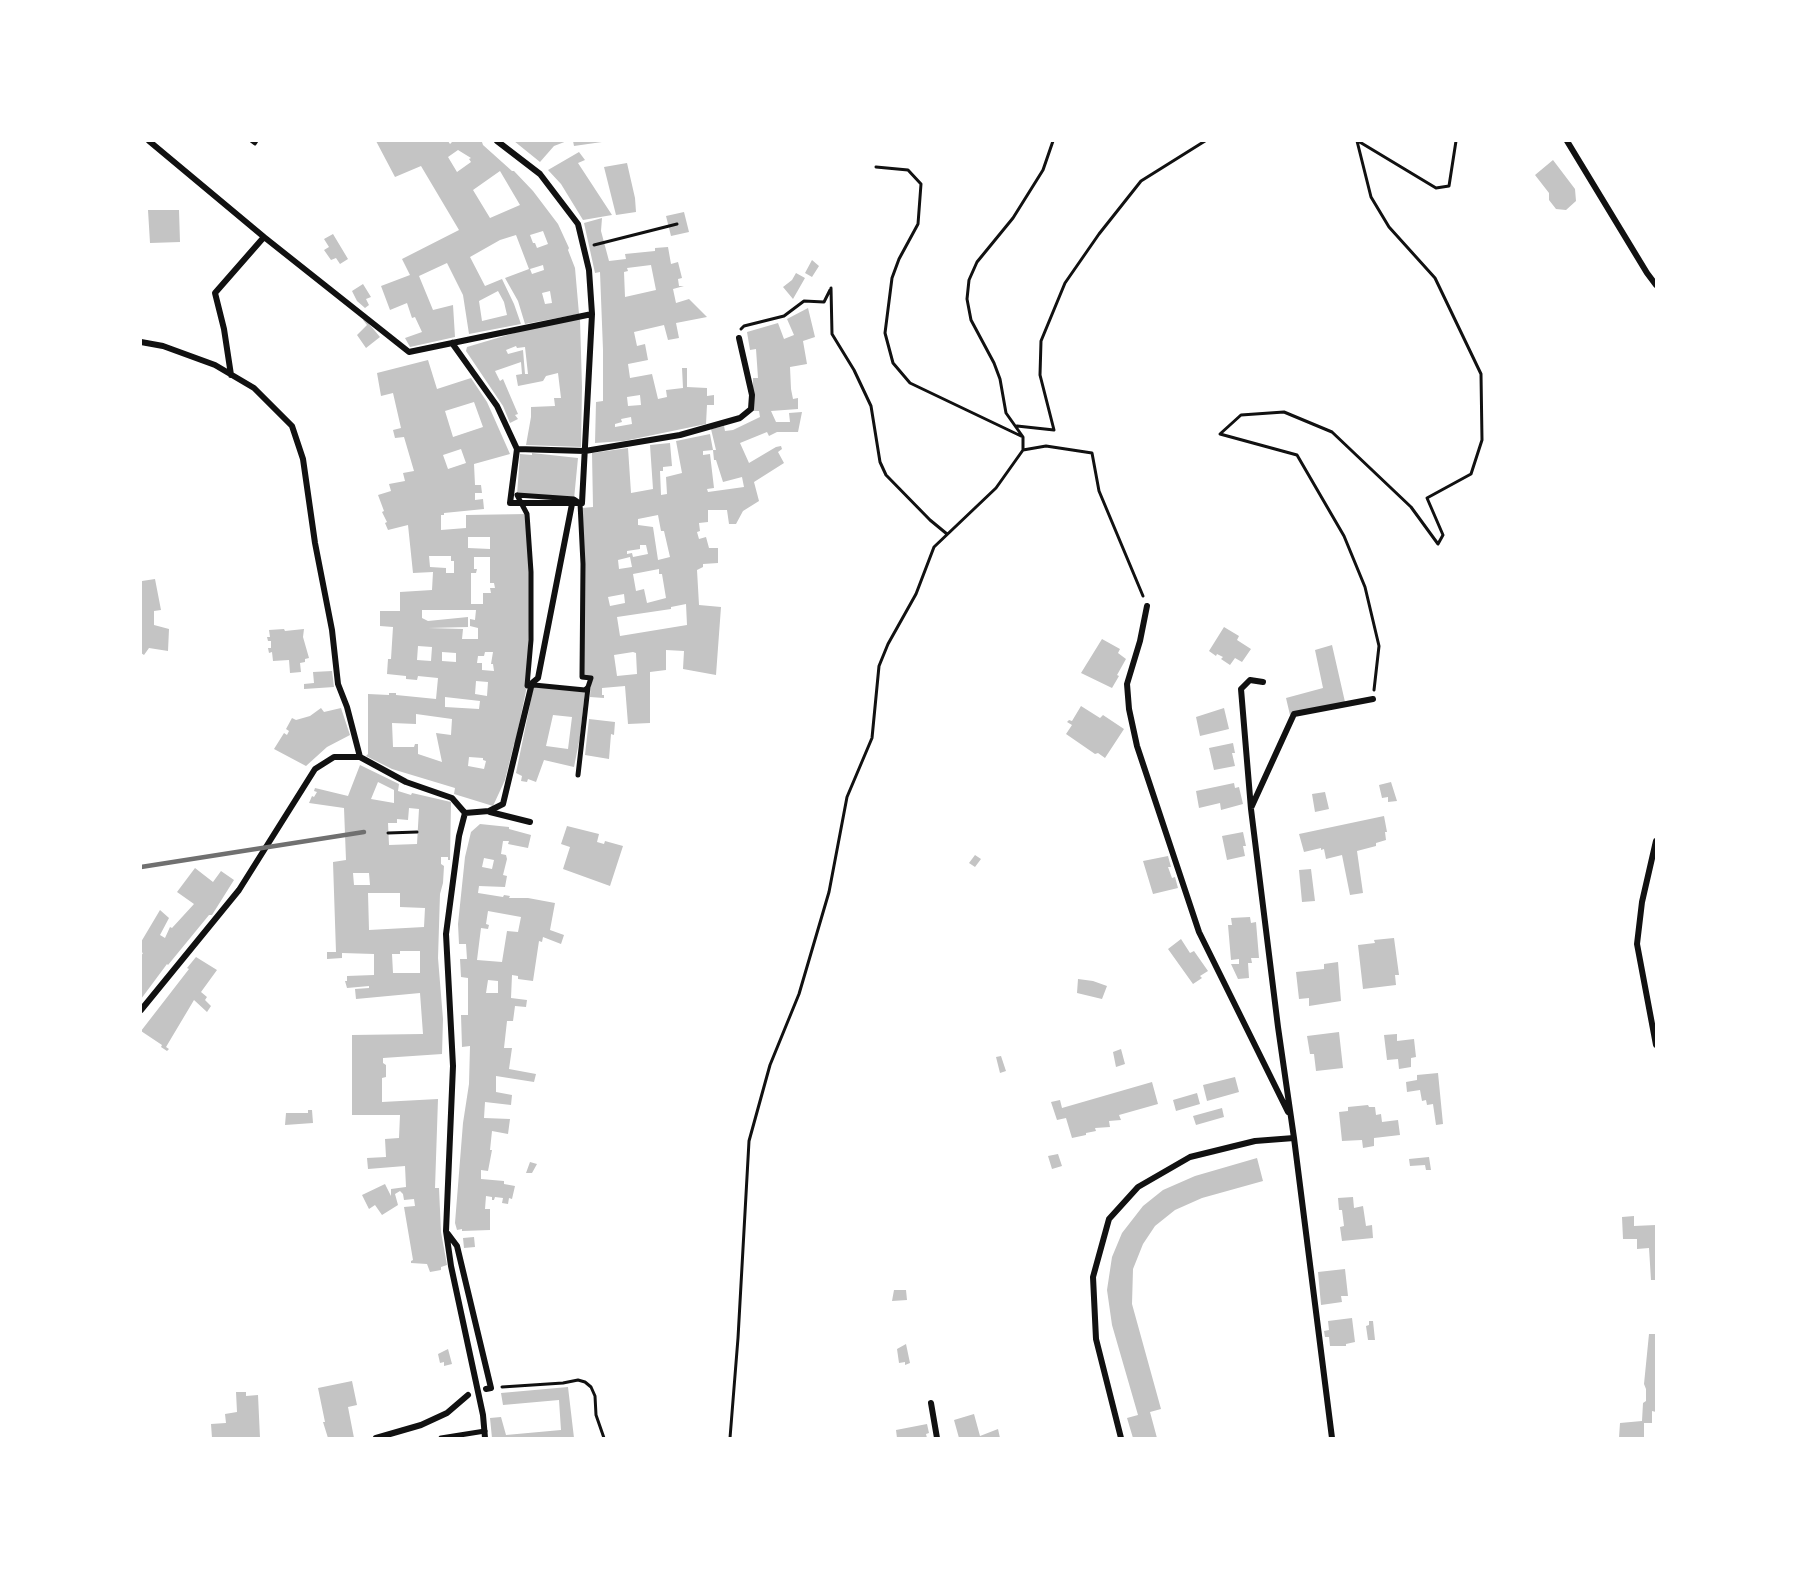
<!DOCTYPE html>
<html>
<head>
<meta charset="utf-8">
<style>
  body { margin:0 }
  #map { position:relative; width:1797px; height:1579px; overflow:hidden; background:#fff; font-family:"DM Sans",sans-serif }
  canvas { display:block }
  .frame { position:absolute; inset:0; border:142px solid #fff; pointer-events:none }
</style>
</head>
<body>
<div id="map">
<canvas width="1797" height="1579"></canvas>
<div class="frame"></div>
</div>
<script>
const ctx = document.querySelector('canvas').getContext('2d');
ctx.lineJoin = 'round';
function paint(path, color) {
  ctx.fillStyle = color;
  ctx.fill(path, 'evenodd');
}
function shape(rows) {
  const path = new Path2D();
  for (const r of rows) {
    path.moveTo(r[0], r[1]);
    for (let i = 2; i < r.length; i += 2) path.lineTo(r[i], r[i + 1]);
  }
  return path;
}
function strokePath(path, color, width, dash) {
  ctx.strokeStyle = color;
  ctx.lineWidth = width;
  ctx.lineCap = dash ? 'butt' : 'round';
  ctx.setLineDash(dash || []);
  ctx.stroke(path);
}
paint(shape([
  [376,141,448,141,450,144,453,141,482,142,483,145,512,171,514,171,533,191,558,224,569,248,568,250,575,268,579,314,525,324,518,301,505,278,529,269,516,235,500,240,470,257,485,286,502,279,514,304,521,324,469,334,463,295,447,263,419,276,433,310,453,305,455,337,410,347,405,338,422,332,415,317,412,318,407,303,390,310,381,286,410,275,402,259,459,230,421,166,395,177],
  [458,150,471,158,469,159,471,162,457,172,448,157],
  [500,171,520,205,490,218,473,190],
  [543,231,548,244,537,248,535,243,533,243,530,235],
  [543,265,544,270,532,274,530,269],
  [498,291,504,302,507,315,482,321,479,301],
  [550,291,552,303,545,304,542,293],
  [514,141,567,141,554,146,540,162],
  [573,141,602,141,602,142,574,146],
  [579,152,585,160,578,163,612,215,583,220,561,184,548,170],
  [1553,160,1575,189,1576,201,1566,210,1556,209,1549,200,1549,193,1535,175],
  [627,163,635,198,636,212,616,215,604,167],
  [148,210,179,210,180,242,150,243],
  [684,212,689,232,671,236,666,216],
  [602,218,601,231,609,261,626,259,625,254,655,251,655,248,668,247,671,264,678,262,682,278,678,279,679,286,684,286,673,289,676,303,689,299,707,317,676,323,679,338,668,340,664,325,634,332,637,346,645,344,648,360,628,364,630,378,652,374,658,399,667,397,666,390,683,388,682,368,687,368,687,387,707,388,707,396,714,395,714,405,707,405,706,424,624,441,595,443,596,402,603,401,603,350,600,272,595,273,584,223],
  [651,265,656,290,625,297,624,272,628,271,627,268],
  [640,395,641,405,628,406,627,397],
  [631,417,632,424,615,427,615,424,622,422,621,419],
  [333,234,348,259,340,264,336,258,331,260,324,250,329,247,324,239],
  [812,260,819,266,812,277,805,273],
  [796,273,805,278,793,299,783,287,792,280],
  [363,284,371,297,366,299,369,305,365,308,357,301,352,291],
  [808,308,815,337,803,341,807,364,790,367,791,389,793,399,798,398,798,409,771,411,776,422,790,422,789,413,802,412,798,432,777,432,769,436,767,432,740,443,749,463,776,447,781,446,782,449,778,452,784,463,754,482,759,501,743,511,736,524,729,524,727,510,708,510,708,522,699,523,700,531,697,532,699,539,706,537,709,548,718,548,718,563,703,564,703,567,697,570,699,605,721,607,716,675,683,669,684,651,666,650,666,670,650,672,650,723,628,724,625,686,602,688,602,695,604,695,604,698,590,697,591,678,582,677,582,508,593,507,592,453,628,448,631,493,653,489,650,445,670,443,672,466,663,467,663,471,660,471,661,495,667,494,666,477,682,473,676,441,710,434,713,450,716,450,711,429,724,426,725,431,733,430,760,417,759,411,753,411,753,378,758,378,756,349,750,350,747,332,778,323,784,339,794,335,787,319],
  [713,450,714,460,716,460,723,482,742,477,744,487,708,492,707,489,714,488,710,454,703,455,703,451],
  [658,515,661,531,664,531,670,557,658,560,653,527,638,525,638,519],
  [640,545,646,545,648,554,633,557,632,553,627,554,627,551,640,549],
  [630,557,632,567,619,569,618,560],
  [659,569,659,574,662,574,666,598,647,603,644,589,636,591,633,574],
  [624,594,625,603,610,606,608,597],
  [686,604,687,625,620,636,617,617,671,609,671,607],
  [633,652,636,653,637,674,617,676,614,655],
  [365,319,380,337,366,348,357,335,367,325,363,320],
  [580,319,582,387,581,447,526,445,531,417,531,407,555,406,554,398,561,398,558,373,546,376,543,381,518,386,516,375,522,374,521,362,495,371,500,381,503,379,518,414,515,415,518,419,510,423,503,406,466,351,467,347,521,331],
  [516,346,517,348,525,347,528,374,525,374,523,350,508,354,506,350],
  [428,360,437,389,471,378,487,402,510,454,474,464,475,485,481,485,482,493,475,493,475,500,483,499,484,509,444,513,444,515,441,515,441,530,466,528,466,515,527,514,531,572,527,686,515,744,514,744,505,780,493,806,454,794,455,788,392,769,366,756,368,754,368,694,389,695,389,693,396,693,396,695,436,699,438,678,418,676,417,680,406,679,406,676,387,674,388,659,391,659,393,627,380,626,380,611,400,611,400,592,432,590,433,572,413,573,408,525,388,530,385,523,387,522,382,512,384,511,378,495,391,491,389,484,405,481,403,473,414,471,404,437,395,438,393,430,401,428,393,393,381,396,377,373],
  [474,402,483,427,453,437,445,411],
  [461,449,466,463,448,469,443,455],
  [468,537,490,537,490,549,468,548],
  [429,556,451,556,451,561,454,561,454,573,446,573,446,568,430,567],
  [474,557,490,557,490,583,494,583,495,588,490,588,491,593,483,593,483,604,471,604,471,573,476,573,477,569,474,569],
  [422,610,476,610,475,620,470,619,470,626,478,628,478,639,462,639,463,629,428,628,468,627,468,617,428,621,422,618],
  [418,646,432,647,431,661,417,660],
  [442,652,456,653,456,662,442,661],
  [485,652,493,652,491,664,493,664,494,671,482,670,482,663,477,663,478,656,484,656],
  [476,681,488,682,487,696,475,694],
  [445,697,480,701,479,709,445,707],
  [416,714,452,719,451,735,436,733,442,762,418,754,418,744,415,744,414,747,393,747,392,723,416,724],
  [469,757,483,758,483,760,486,761,484,769,468,766],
  [532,453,578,458,574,499,517,495,520,454,532,455],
  [155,579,161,610,154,611,154,625,169,629,168,651,149,648,144,655,141,653,142,581],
  [1224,627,1239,636,1237,640,1251,649,1242,662,1235,658,1230,665,1221,659,1223,657,1217,654,1216,656,1209,651],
  [284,629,285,631,304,629,303,637,309,658,305,659,305,662,300,663,301,672,290,673,289,660,273,661,272,652,269,653,268,648,271,648,271,641,268,641,267,637,270,637,269,630],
  [1102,639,1120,649,1118,653,1126,659,1117,675,1119,676,1112,688,1081,673],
  [1332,645,1345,702,1290,715,1286,698,1323,688,1315,650],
  [332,671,334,687,304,689,304,684,314,683,313,672],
  [534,685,585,690,580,737,574,767,544,760,536,782,528,779,527,782,521,781,522,776,516,773],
  [553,715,572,717,568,749,546,746],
  [1081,706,1100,718,1103,715,1124,729,1105,758,1098,753,1095,754,1066,734,1072,725,1067,722,1069,720,1072,721],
  [321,708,324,712,341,708,350,735,327,747,306,766,274,749,284,733,287,735,289,731,286,729,292,718,296,720,310,716],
  [1224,708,1229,729,1200,736,1196,717],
  [589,719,615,722,614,735,611,734,609,759,585,755],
  [1233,743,1235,753,1232,753,1235,766,1214,770,1209,748],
  [360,765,399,784,398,791,411,795,412,793,451,802,450,860,448,860,448,857,441,857,441,864,444,866,443,883,440,894,438,958,443,1019,442,1054,383,1058,383,1063,386,1065,386,1077,382,1078,382,1102,438,1099,435,1188,439,1188,441,1232,447,1265,441,1267,441,1270,430,1272,427,1264,411,1263,411,1261,413,1260,404,1207,415,1206,414,1199,404,1200,403,1194,400,1191,395,1194,398,1205,382,1215,375,1205,369,1209,362,1195,385,1184,391,1196,391,1189,406,1187,405,1166,368,1169,367,1158,386,1157,385,1139,399,1138,400,1115,352,1115,352,1035,423,1034,420,993,356,999,355,989,369,988,369,986,347,988,345,981,347,981,347,976,374,975,374,954,342,953,342,958,327,959,327,952,336,952,333,862,346,860,344,808,309,803,312,796,314,797,317,792,314,791,315,788,348,796],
  [378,782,394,790,394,803,371,799],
  [409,808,419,809,417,844,389,845,388,823,397,823,397,819,408,820],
  [353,873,369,873,370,885,354,885],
  [368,893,400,893,400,907,425,908,424,927,369,930],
  [400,951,420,951,420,973,393,973,392,954,400,954],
  [1391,782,1397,801,1388,802,1388,797,1382,798,1379,785],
  [1234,783,1235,788,1239,787,1243,804,1221,810,1220,803,1199,808,1196,791],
  [1325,792,1329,809,1315,812,1312,794],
  [1384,816,1387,832,1385,832,1386,840,1376,843,1376,846,1357,851,1363,893,1350,895,1342,855,1326,859,1324,849,1321,850,1321,848,1304,852,1299,834],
  [480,824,509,827,509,829,531,835,528,848,508,844,509,841,503,841,501,854,506,855,507,859,503,875,507,876,505,887,479,886,478,893,503,897,504,895,510,896,509,898,528,898,555,903,550,930,564,935,561,944,543,937,542,942,539,941,533,981,518,979,518,976,512,975,511,998,527,1000,526,1007,515,1006,513,1021,507,1021,504,1048,512,1048,509,1069,536,1074,534,1082,496,1076,496,1092,512,1095,511,1105,485,1102,484,1118,510,1119,508,1134,492,1131,490,1150,492,1150,488,1171,481,1170,481,1179,504,1181,504,1184,515,1186,512,1199,509,1198,508,1204,502,1203,503,1198,495,1197,494,1200,492,1200,492,1197,486,1196,485,1209,490,1209,490,1230,462,1231,462,1229,457,1230,455,1223,463,1123,469,1084,470,1046,462,1047,461,1015,468,1015,468,978,461,977,460,959,467,959,466,944,459,944,458,924,465,857,471,832],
  [484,858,494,860,492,869,482,867],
  [488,911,521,917,518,932,507,931,502,962,477,960,481,928,488,929,489,925,486,924],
  [488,980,498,981,498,993,486,993],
  [567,826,599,834,597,842,604,844,605,841,623,846,610,886,563,869,570,847,561,844],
  [1243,832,1246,846,1243,846,1245,856,1227,860,1222,836],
  [975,855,981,859,975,867,969,863],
  [1168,856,1171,867,1168,867,1172,878,1175,877,1178,888,1153,894,1143,861],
  [195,868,213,882,221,871,234,880,212,915,209,915,168,965,167,964,141,999,141,956,143,953,141,952,141,942,160,910,169,918,160,935,165,938,170,927,172,928,194,904,177,892],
  [1311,869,1315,901,1302,902,1299,870],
  [1250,917,1251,923,1256,922,1259,958,1251,958,1252,963,1248,963,1249,978,1238,979,1231,964,1239,964,1239,959,1231,960,1228,925,1232,925,1231,918],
  [1394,938,1399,975,1395,975,1396,985,1363,989,1358,945,1375,943,1374,940],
  [1181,939,1190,953,1194,951,1208,971,1200,976,1202,978,1193,984,1168,949],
  [196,957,217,970,201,992,207,997,205,1000,211,1006,207,1012,194,1000,166,1047,169,1049,167,1051,161,1047,162,1045,141,1031,189,969,187,968],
  [1338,962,1341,1001,1309,1006,1309,998,1299,999,1296,972,1324,969,1324,964],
  [1078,979,1093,981,1107,986,1102,999,1077,993],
  [1339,1032,1343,1068,1316,1071,1314,1054,1310,1054,1307,1036],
  [1397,1034,1397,1041,1414,1039,1416,1057,1411,1058,1411,1067,1399,1069,1398,1059,1387,1060,1384,1035],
  [1121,1049,1125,1064,1116,1067,1113,1052],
  [1001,1056,1006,1071,1000,1073,996,1057],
  [1438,1073,1443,1124,1436,1125,1433,1104,1427,1105,1426,1100,1422,1101,1420,1090,1407,1092,1406,1082,1417,1080,1417,1075],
  [1235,1077,1239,1092,1207,1101,1203,1085],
  [1152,1082,1158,1104,1119,1115,1121,1120,1109,1121,1110,1127,1095,1128,1096,1131,1086,1133,1086,1135,1072,1138,1066,1118,1057,1120,1051,1102,1060,1100,1062,1108],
  [1197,1093,1200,1104,1176,1111,1173,1100],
  [1368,1105,1369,1107,1375,1107,1376,1115,1381,1114,1382,1122,1398,1120,1400,1135,1374,1138,1374,1146,1363,1148,1362,1140,1342,1141,1339,1112,1348,1111,1348,1107],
  [1222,1108,1224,1117,1196,1125,1193,1116],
  [308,1110,312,1110,313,1123,285,1125,286,1113,308,1113],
  [1058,1154,1062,1166,1052,1169,1048,1156],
  [1429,1157,1431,1170,1426,1170,1425,1165,1410,1166,1409,1159],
  [1257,1158,1263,1181,1202,1198,1175,1210,1155,1226,1143,1244,1133,1269,1132,1304,1161,1409,1150,1412,1157,1438,1133,1438,1127,1418,1138,1415,1112,1325,1107,1290,1112,1257,1122,1233,1143,1206,1163,1190,1195,1176],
  [530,1162,537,1164,532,1173,526,1173],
  [1353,1197,1354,1208,1363,1206,1366,1226,1372,1225,1373,1238,1342,1241,1340,1227,1344,1226,1342,1210,1339,1210,1338,1198],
  [1634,1216,1634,1226,1656,1225,1656,1280,1651,1280,1649,1248,1637,1249,1637,1239,1623,1239,1622,1217],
  [474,1237,475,1247,464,1248,463,1238],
  [1345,1269,1348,1296,1341,1296,1342,1302,1321,1305,1318,1272],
  [894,1290,906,1290,907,1300,892,1301],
  [1352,1318,1355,1342,1346,1344,1346,1346,1330,1346,1329,1337,1325,1337,1324,1331,1329,1330,1328,1321],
  [1369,1321,1373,1321,1375,1340,1368,1340,1366,1326,1369,1325],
  [1649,1334,1656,1334,1656,1412,1652,1411,1652,1423,1644,1423,1644,1438,1619,1438,1620,1423,1642,1421,1643,1403,1646,1401,1646,1389,1644,1384],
  [906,1344,910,1363,905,1365,905,1362,899,1363,897,1349],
  [448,1349,452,1364,444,1366,444,1362,440,1363,438,1354],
  [352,1381,357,1405,348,1407,354,1438,328,1438,323,1422,325,1422,318,1388],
  [568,1387,574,1438,492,1438,490,1418,501,1417,506,1435,561,1430,559,1400,503,1405,501,1393],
  [236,1392,246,1392,246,1396,258,1395,260,1438,212,1438,211,1424,226,1423,225,1414,237,1412],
  [974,1414,980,1436,998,1429,1000,1438,959,1438,954,1420],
  [927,1424,929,1433,926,1434,927,1438,897,1438,896,1430]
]), '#c4c4c4');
strokePath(shape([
  [251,141,255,144,257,141],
  [1357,141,1371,197,1389,227,1435,278,1481,374,1482,440,1471,474,1427,498,1443,535,1438,544,1411,507,1332,432,1284,412,1241,415,1220,434,1297,455,1344,536,1365,587,1379,646,1374,690],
  [1358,141,1436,188,1449,186,1456,141],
  [876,167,908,170,921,184,918,224,899,259,892,278,885,333,893,363,910,383,1021,436],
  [594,245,677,224],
  [831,288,832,334,854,370,871,406,880,462,886,475,930,520,947,534],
  [741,329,744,326,784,316,804,301,824,302,830,290],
  [1017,426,1054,430,1040,375,1041,341,1065,283,1099,234,1141,181,1205,141],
  [1023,450,1046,446,1092,453,1099,491,1143,596],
  [388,833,417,832],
  [502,1387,563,1383,578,1380,585,1382,591,1387,595,1396,596,1415,604,1438],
  [730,1438,738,1338,749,1141,770,1065,799,994,829,892,847,797,872,738,879,666,888,644,916,594,934,547,996,488,1023,450,1023,437,1006,413,1000,379,994,363,971,320,967,299,969,280,977,262,1013,218,1043,170,1053,141]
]), '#111', 3);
strokePath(shape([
  [517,495,574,499,580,503,583,564,582,677,591,678,588,687,585,690,534,685,527,686,531,640,531,572,527,514,517,495],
  [578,775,588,687],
  [441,1438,485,1431]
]), '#111', 5);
strokePath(shape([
  [149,141,264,237,409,352,592,314],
  [497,141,540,174,578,224,589,270,592,314,582,503,510,503,517,449],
  [1567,141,1647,273,1656,285],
  [141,342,163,346,215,365,254,388,292,426,303,459,315,543,332,630,338,684,347,707,360,757],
  [452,343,497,406,517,449,585,451,680,435,740,418,751,409,752,395,739,338],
  [231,375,224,329,215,293,264,237],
  [1147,606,1140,641,1127,684,1129,709,1137,746,1199,932,1288,1112],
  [1263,682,1250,680,1241,689,1251,809,1278,1027,1294,1138,1332,1438],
  [1251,808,1294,714,1373,699],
  [490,812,530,822],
  [1656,841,1642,902,1637,944,1656,1045],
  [141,1010,239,890,315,769,334,757,360,757,406,782,452,798,465,813],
  [448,1234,457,1246,491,1388,486,1389],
  [931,1403,937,1438],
  [376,1438,421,1425,447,1413,468,1395],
  [485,1438,483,1415,451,1266,446,1231,453,1066,446,934,459,836,465,813,489,811,503,804,532,683,538,678,572,504],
  [1121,1438,1096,1339,1093,1277,1109,1219,1138,1187,1190,1157,1255,1141,1294,1138]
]), '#111', 6);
strokePath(shape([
  [141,867,364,832]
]), '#707070', 4.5);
</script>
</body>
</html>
